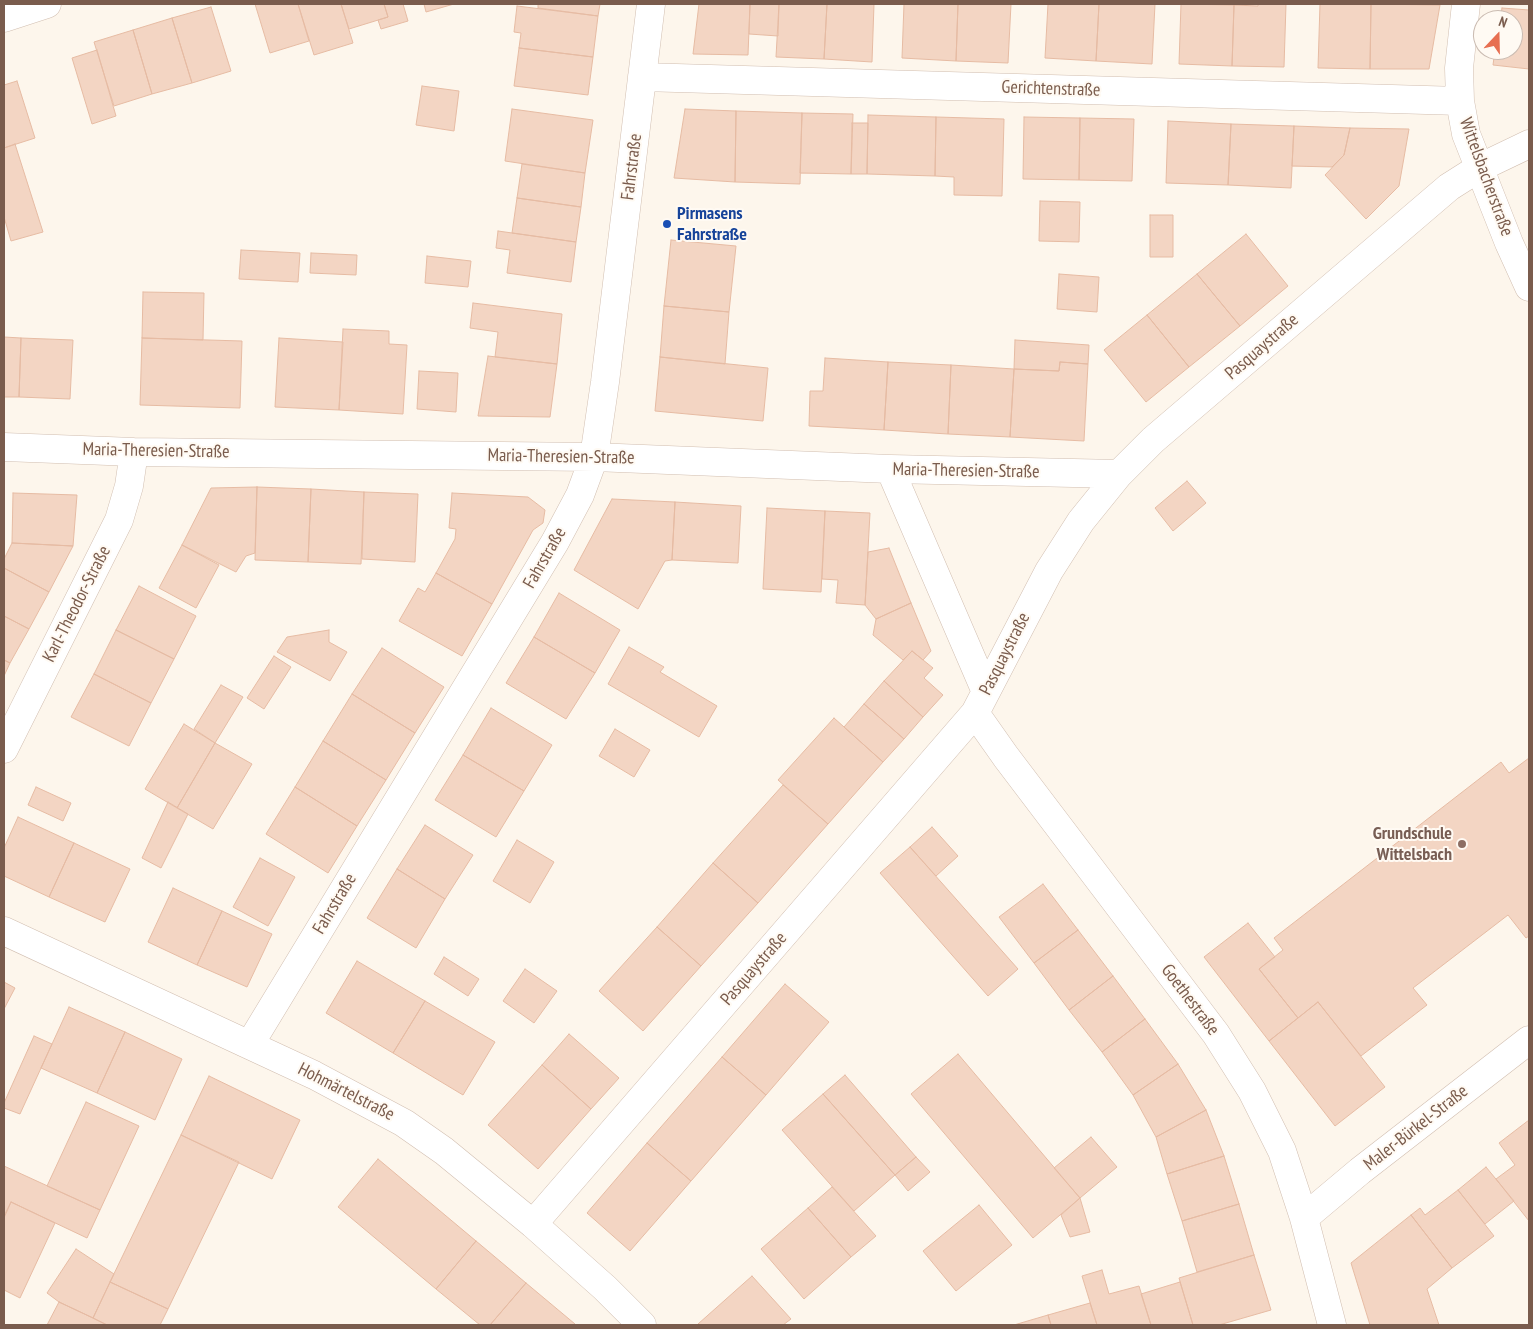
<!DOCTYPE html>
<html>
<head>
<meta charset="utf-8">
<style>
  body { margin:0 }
  #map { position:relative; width:1533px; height:1329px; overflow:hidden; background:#fdf6ec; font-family:"PT Sans Narrow",sans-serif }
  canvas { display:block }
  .frame { position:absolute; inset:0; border:5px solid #7a5c4d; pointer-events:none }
  .north { position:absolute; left:1473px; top:10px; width:50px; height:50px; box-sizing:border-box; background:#fffaf3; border:1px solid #cabbb1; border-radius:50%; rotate:21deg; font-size:14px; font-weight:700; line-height:20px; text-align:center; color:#7a5c4d }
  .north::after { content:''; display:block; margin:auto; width:18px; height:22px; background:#e76f51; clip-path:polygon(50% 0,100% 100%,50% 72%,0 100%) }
</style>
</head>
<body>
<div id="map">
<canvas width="1533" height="1329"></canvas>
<div class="frame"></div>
<div class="north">N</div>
</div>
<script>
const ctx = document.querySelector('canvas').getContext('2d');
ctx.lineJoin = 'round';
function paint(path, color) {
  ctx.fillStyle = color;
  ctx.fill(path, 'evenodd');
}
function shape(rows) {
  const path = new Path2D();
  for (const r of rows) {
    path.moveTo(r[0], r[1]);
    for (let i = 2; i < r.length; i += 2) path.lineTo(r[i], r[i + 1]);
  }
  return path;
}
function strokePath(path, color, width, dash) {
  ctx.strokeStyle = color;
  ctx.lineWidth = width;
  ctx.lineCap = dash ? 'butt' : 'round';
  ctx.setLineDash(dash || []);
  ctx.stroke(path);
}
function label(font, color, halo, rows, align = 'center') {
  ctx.font = font + ' "PT Sans Narrow",sans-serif';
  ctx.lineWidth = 4;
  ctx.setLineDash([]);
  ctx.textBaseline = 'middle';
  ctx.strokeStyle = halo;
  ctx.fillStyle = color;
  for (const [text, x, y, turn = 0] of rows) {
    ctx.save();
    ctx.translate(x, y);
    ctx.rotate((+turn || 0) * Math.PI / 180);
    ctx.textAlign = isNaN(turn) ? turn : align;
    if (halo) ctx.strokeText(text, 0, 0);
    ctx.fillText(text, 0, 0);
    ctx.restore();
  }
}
const building = shape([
  [255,4,298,4,309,41,270,53,255,4],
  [298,4,341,4,353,43,314,55,298,4],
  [341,4,384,4,388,17,349,29,341,4],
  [384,4,403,4,408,21,381,29,378,20,388,17,384,4],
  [424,4,454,4,426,12,424,4],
  [538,4,600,4,598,16,538,8,538,4],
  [699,4,750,4,748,55,693,54,699,4],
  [750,4,779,4,778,36,749,34,750,4],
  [779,4,827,4,824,59,776,57,779,4],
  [827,4,874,4,872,62,824,59,827,4],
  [904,4,958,4,956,61,902,58,904,4],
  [958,4,1011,4,1008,63,956,61,958,4],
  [1048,4,1099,4,1096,61,1045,58,1048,4],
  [1099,4,1155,4,1152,64,1096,61,1099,4],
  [1181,4,1234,5,1232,66,1179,64,1181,4],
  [1258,4,1286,4,1284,67,1232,66,1234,5,1258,6,1258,4],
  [1320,4,1371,4,1370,69,1318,68,1320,4],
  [1371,4,1440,5,1429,69,1370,69,1371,4],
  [517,6,598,16,593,57,519,48,521,33,514,32,517,6],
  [211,7,231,71,192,83,172,18,211,7],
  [1502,8,1529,10,1529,69,1493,65,1495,50,1513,50,1513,20,1500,20,1502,8],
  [172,18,192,83,152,94,133,30,172,18],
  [133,30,152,94,114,106,94,42,133,30],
  [519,48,593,57,588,95,514,86,519,48],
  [97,50,116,116,92,124,72,58,97,50],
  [17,81,35,138,4,148,4,85,17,81],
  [422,86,459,91,454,131,416,125,422,86],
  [512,109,593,120,585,173,505,161,512,109],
  [685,109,736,111,735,182,674,178,685,109],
  [736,111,802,113,800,184,735,182,736,111],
  [802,113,853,114,851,174,800,173,802,113],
  [868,115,936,117,935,176,867,174,868,115],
  [936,117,1004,119,1002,196,954,195,954,177,935,176,936,117],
  [1024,117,1080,118,1079,180,1023,179,1024,117],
  [1080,118,1134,119,1132,181,1079,180,1080,118],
  [1168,121,1231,124,1228,185,1166,183,1168,121],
  [852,123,868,123,867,174,851,174,852,123],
  [1231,124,1294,126,1291,188,1228,185,1231,124],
  [1294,126,1350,128,1344,155,1332,167,1292,166,1294,126],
  [1350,128,1409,129,1399,186,1366,219,1325,175,1344,155,1350,128],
  [15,144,43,232,11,241,4,217,4,148,15,144],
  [522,164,585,173,581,207,517,198,522,164],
  [517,198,581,207,576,242,512,233,517,198],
  [1040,201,1080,202,1079,242,1039,241,1040,201],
  [1150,215,1173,215,1173,257,1150,257,1150,215],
  [498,231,576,242,571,282,507,273,510,250,496,248,498,231],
  [1246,234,1288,286,1240,326,1197,274,1246,234],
  [671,240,736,246,729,312,664,306,671,240],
  [241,250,300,253,298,282,239,279,241,250],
  [311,253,357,255,356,275,310,273,311,253],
  [427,256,471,261,468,287,425,283,427,256],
  [1059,274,1099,277,1097,312,1057,309,1059,274],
  [1197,274,1240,326,1189,367,1147,315,1197,274],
  [143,292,204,293,203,340,142,338,143,292],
  [473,303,562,314,557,364,495,357,498,332,470,328,473,303],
  [664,306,729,312,725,364,660,357,664,306],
  [1147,315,1189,367,1146,402,1104,350,1147,315],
  [343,329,389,331,389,344,407,345,403,414,339,410,343,329],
  [4,337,21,338,19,397,4,397,4,337],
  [21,338,73,340,70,399,19,397,21,338],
  [142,338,242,341,240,408,140,405,142,338],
  [279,338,343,342,339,410,275,407,279,338],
  [1015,340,1089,345,1088,364,1060,362,1059,371,1014,369,1015,340],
  [488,356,557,364,550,417,478,416,488,356],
  [660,357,768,368,763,421,655,411,660,357],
  [825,358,888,362,884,430,809,426,810,391,823,391,825,358],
  [888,362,951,365,948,434,884,430,888,362],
  [1060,362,1088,364,1084,441,1010,437,1014,369,1059,371,1060,362],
  [951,365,1014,369,1010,437,948,434,951,365],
  [419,371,458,373,456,412,417,409,419,371],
  [1187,481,1206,503,1173,531,1155,508,1187,481],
  [257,487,311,489,308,562,255,560,257,487],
  [257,487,255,553,246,556,236,572,182,545,211,488,257,487],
  [311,489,364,492,361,564,308,562,311,489],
  [364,492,418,494,415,562,362,559,364,492],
  [13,493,77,495,73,546,12,543,13,493],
  [452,493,528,497,545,510,543,523,533,530,492,604,436,573,455,539,456,529,449,528,452,493],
  [612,499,675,502,672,560,665,561,638,609,574,570,612,499],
  [675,502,741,506,738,563,672,560,675,502],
  [767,508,825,511,821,592,763,589,767,508],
  [825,511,870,513,865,605,836,603,838,580,822,579,825,511],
  [12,543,73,546,49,592,4,568,4,559,12,543],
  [182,545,219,565,196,608,159,588,182,545],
  [889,548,911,603,876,619,865,605,868,552,889,548],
  [4,568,49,592,29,629,4,616,4,568],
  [436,573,492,604,462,656,399,621,418,588,425,592,436,573],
  [139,586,196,616,174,659,116,630,139,586],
  [559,593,620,630,595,673,534,637,559,593],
  [911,603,931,651,923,660,912,651,903,660,873,635,876,619,911,603],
  [4,616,29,629,10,663,4,660,4,616],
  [116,630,174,659,151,703,94,674,116,630],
  [329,630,329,642,347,652,330,681,277,652,287,637,329,630],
  [534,637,595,673,566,719,506,683,534,637],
  [629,647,664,667,660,672,717,706,699,737,608,684,629,647],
  [382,648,444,687,415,733,352,694,382,648],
  [912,651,933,668,924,678,943,695,923,717,884,681,912,651],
  [274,656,291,667,264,709,247,698,274,656],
  [4,660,10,663,4,676,4,660],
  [94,674,151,703,129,746,71,717,94,674],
  [884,681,923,717,904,739,864,704,884,681],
  [221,685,243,697,215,743,194,729,221,685],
  [352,694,415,733,386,780,323,741,352,694],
  [864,704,904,739,883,762,844,727,864,704],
  [491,708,552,745,524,791,463,755,491,708],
  [834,718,883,762,828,824,778,780,834,718],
  [184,724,215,743,177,808,145,789,184,724],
  [615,729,650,750,634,777,599,756,615,729],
  [323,741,386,780,357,826,295,787,323,741],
  [215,743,252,764,213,829,177,808,215,743],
  [463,755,524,791,496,837,435,800,463,755],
  [1529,758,1529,936,1526,938,1508,915,1413,988,1427,1005,1361,1056,1318,1002,1298,1018,1259,969,1283,950,1274,938,1501,762,1509,773,1529,758],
  [783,785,828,824,758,903,713,863,783,785],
  [36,787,71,803,63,821,28,805,36,787],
  [295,787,357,826,328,873,266,834,295,787],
  [168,802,188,814,161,868,142,858,168,802],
  [18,817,74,843,49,897,4,876,4,848,18,817],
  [425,825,473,855,445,899,397,869,425,825],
  [932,827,958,856,936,876,910,847,932,827],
  [517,840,554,862,530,903,493,881,517,840],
  [74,843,130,869,105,922,49,897,74,843],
  [910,847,1018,969,988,996,880,873,910,847],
  [260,858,295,877,268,926,233,907,260,858],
  [713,863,758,903,701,966,657,927,713,863],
  [397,869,445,899,416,948,367,918,397,869],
  [1043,884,1078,930,1034,963,999,917,1043,884],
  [173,888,222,911,197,965,148,942,173,888],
  [222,911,272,934,247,987,197,965,222,911],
  [1248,923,1275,957,1259,969,1298,1018,1269,1041,1204,957,1248,923],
  [657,927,701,966,643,1031,599,991,657,927],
  [1078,930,1113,976,1069,1010,1034,963,1078,930],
  [444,957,479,979,468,996,434,974,444,957],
  [357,961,425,1001,393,1053,326,1013,357,961],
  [525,969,557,991,534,1023,503,1001,525,969],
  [1113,976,1145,1019,1102,1052,1069,1010,1113,976],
  [4,982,15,988,4,1009,4,982],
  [785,984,829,1022,766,1095,722,1057,785,984],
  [425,1001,495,1042,463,1095,393,1053,425,1001],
  [1318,1002,1385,1087,1335,1126,1269,1041,1318,1002],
  [69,1007,125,1032,97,1093,41,1068,69,1007],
  [1145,1019,1178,1064,1133,1095,1102,1052,1145,1019],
  [125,1032,182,1059,155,1120,97,1093,125,1032],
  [569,1034,619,1078,591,1109,542,1065,569,1034],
  [34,1036,52,1044,20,1114,4,1108,4,1103,34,1036],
  [958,1054,1080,1198,1033,1238,911,1094,958,1054],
  [722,1057,766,1095,691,1181,647,1143,722,1057],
  [1178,1064,1206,1110,1156,1137,1133,1095,1178,1064],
  [542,1065,591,1109,538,1169,488,1125,542,1065],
  [845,1075,916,1157,895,1175,823,1094,845,1075],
  [209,1076,300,1120,272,1179,181,1135,209,1076],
  [823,1094,895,1175,854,1211,782,1130,823,1094],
  [86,1102,139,1126,100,1210,47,1186,86,1102],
  [1206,1110,1224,1156,1167,1174,1156,1137,1206,1110],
  [1529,1120,1529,1221,1496,1179,1515,1165,1499,1143,1529,1120],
  [181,1135,239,1162,168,1309,110,1282,181,1135],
  [1091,1137,1117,1167,1080,1198,1054,1168,1091,1137],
  [647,1143,691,1181,630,1251,587,1213,647,1143],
  [1224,1156,1239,1204,1182,1221,1167,1174,1224,1156],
  [916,1157,930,1172,908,1191,895,1175,916,1157],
  [378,1159,476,1241,436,1289,338,1207,378,1159],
  [4,1166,100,1210,87,1238,11,1202,4,1216,4,1166],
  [1486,1167,1514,1201,1485,1224,1458,1190,1486,1167],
  [832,1187,876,1236,851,1257,808,1208,832,1187],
  [1458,1190,1494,1236,1452,1268,1411,1215,1420,1208,1425,1215,1458,1190],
  [1080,1198,1090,1232,1070,1237,1061,1215,1080,1198],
  [11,1202,55,1223,20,1298,4,1290,4,1218,11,1202],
  [1239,1204,1254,1255,1197,1272,1182,1221,1239,1204],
  [979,1205,1012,1245,956,1291,923,1251,979,1205],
  [808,1208,851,1257,804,1299,761,1249,808,1208],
  [1411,1215,1452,1268,1427,1289,1439,1325,1370,1325,1351,1263,1411,1215],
  [476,1241,526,1283,490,1325,480,1325,436,1289,476,1241],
  [76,1249,114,1274,93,1318,59,1302,47,1293,76,1249],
  [1254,1255,1271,1310,1219,1325,1193,1325,1179,1278,1254,1255],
  [1102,1270,1109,1294,1139,1286,1151,1325,1097,1325,1082,1276,1102,1270],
  [752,1276,791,1319,783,1325,700,1325,698,1324,752,1276],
  [110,1282,168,1309,160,1325,107,1325,93,1318,110,1282],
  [1180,1282,1193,1325,1151,1325,1141,1294,1180,1282],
  [526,1283,575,1324,574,1325,490,1325,526,1283],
  [59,1302,93,1318,107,1325,47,1325,59,1302],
  [1090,1303,1097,1325,1051,1325,1048,1315,1090,1303],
  [1048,1315,1051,1325,1014,1325,1048,1315]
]);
paint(building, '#f3d5c3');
strokePath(building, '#e6bba3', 1);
const minor = shape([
  [1466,4,1459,68,1460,101,1466,134,1509,243,1529,287],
  [4,18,47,4],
  [642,77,1460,101],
  [4,447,134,452,594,457,890,469,1119,474],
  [890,469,986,692],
  [975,713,1006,757,1216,1034,1252,1091,1282,1151,1304,1218,1332,1325],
  [4,749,119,520,129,486,134,452],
  [4,931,314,1075,404,1123,444,1151,533,1224,605,1288,642,1325],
  [250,1044,555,542,580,495,594,457,605,382,651,4],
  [1304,1218,1360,1171,1529,1040],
  [533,1224,975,713,1049,571,1081,521,1119,474,1153,440,1449,187,1479,168,1529,144]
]);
strokePath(minor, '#d1beb0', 29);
strokePath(minor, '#fff', 28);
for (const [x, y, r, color] of [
  [667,224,5,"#1a4fb4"],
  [1462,844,5,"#8d6e63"]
]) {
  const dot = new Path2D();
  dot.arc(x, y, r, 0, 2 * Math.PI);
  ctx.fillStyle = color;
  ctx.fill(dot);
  strokePath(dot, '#fffaf3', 2);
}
label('18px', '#7a5c4d', '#fffaf3', [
  ["Gerichtenstraße",1051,89,2],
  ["Fahrstraße",632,167,-83],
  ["Wittelsbacherstraße",1486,177,70],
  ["Pasquaystraße",1262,347,-41],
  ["Maria-Theresien-Straße",156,451,1],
  ["Maria-Theresien-Straße",561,457,1],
  ["Maria-Theresien-Straße",966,471,1],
  ["Fahrstraße",545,558,-60],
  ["Karl-Theodor-Straße",77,604,-63],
  ["Pasquaystraße",1005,654,-63],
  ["Fahrstraße",335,904,-59],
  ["Pasquaystraße",754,969,-49],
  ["Goethestraße",1190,1000,53],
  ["Hohmärtelstraße",346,1092,27],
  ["Maler-Bürkel-Straße",1416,1128,-38]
]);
label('bold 18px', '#164399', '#fffaf3', [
  ["Pirmasens",677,214],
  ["Fahrstraße",677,235]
], 'left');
label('bold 18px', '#785e54', '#fffaf3', [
  ["Grundschule",1452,834],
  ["Wittelsbach",1452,855]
], 'right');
</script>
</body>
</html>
